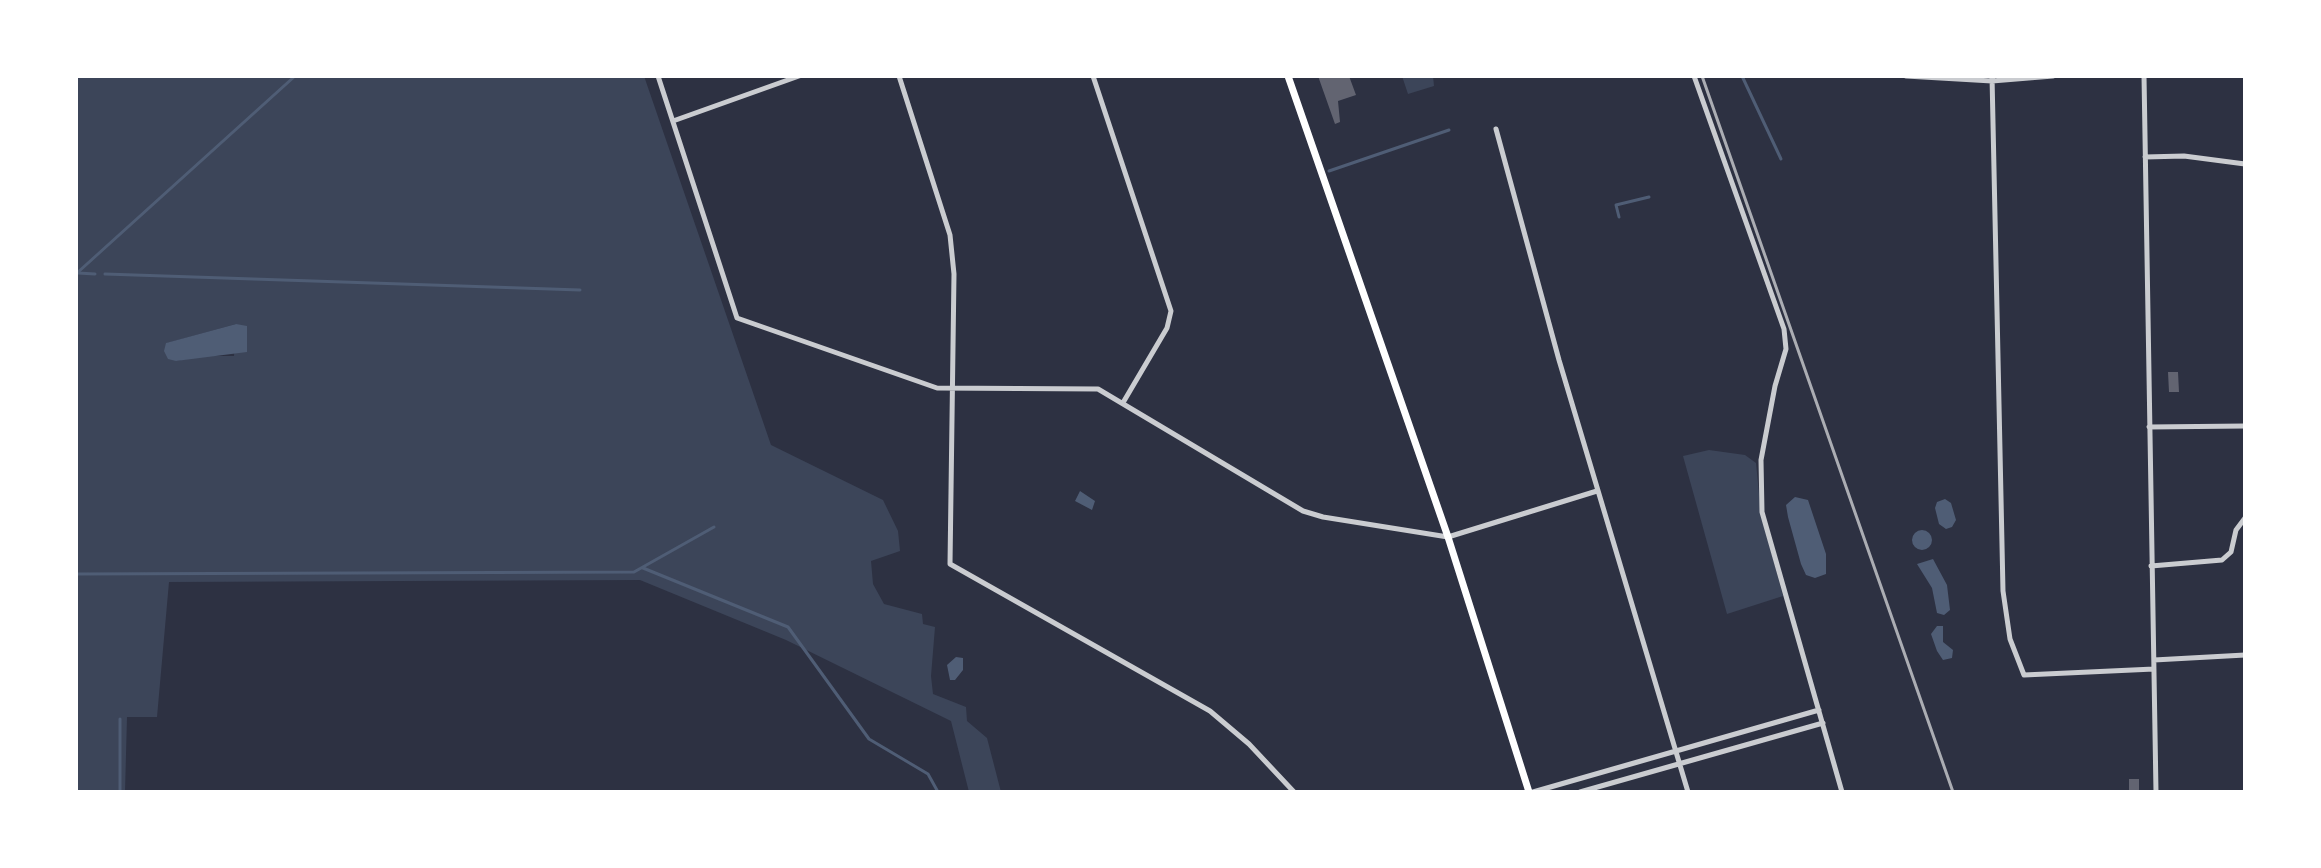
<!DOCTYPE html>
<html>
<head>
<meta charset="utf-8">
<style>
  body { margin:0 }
  #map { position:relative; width:2321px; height:868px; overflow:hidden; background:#2d3142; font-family:Figtree,sans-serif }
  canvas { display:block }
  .frame { position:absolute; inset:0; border:78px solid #fff; pointer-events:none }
</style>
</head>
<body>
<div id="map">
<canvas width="2321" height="868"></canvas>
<div class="frame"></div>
</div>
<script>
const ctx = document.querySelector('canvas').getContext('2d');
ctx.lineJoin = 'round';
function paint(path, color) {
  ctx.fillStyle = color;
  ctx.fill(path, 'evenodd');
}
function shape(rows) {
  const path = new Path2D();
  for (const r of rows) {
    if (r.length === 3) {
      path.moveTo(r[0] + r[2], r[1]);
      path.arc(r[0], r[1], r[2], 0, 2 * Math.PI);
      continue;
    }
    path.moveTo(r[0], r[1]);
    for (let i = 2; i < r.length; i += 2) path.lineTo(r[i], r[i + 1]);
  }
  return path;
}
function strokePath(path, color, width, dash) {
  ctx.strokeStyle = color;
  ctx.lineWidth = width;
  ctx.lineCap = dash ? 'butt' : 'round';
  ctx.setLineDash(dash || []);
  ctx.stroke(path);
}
paint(shape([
  [76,76,644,76,771,445,883,500,898,531,900,551,871,561,873,584,884,604,922,614,923,624,935,627,931,676,933,694,966,707,967,721,987,738,1001,792,969,792,951,721,786,640,640,580,169,582,157,717,127,717,125,792,76,792],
  [236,324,234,356,202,356,176,361,167,343],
  [1402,76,1433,76,1434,86,1408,94],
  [1709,450,1745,455,1756,463,1761,514,1783,596,1727,614,1683,456]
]), '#3c4559');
paint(shape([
  [236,324,247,326,247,352,176,361,168,359,164,351,166,343],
  [1080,491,1095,501,1092,510,1075,501],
  [1795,497,1808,500,1826,554,1826,574,1815,578,1806,575,1801,564,1788,517,1786,505],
  [1945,499,1951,503,1956,520,1952,527,1946,529,1939,524,1935,508,1937,502],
  [1922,540,10],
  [1933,559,1947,585,1950,610,1944,615,1937,613,1932,588,1917,564],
  [1937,626,1943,626,1943,642,1953,650,1952,658,1943,660,1937,651,1931,634],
  [956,657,963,658,963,670,955,680,950,680,947,665]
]), '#4f5d75');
strokePath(shape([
  [1742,76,1781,159],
  [1329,171,1449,130],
  [1619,217,1616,205,1649,197],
  [77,273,295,76],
  [78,273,95,274],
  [105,274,580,290],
  [643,568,788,627,869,739,928,774,938,792],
  [76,574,634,572,714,527],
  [120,792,120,719]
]), '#4f5d75', 3);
paint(shape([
  [1318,76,1349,76,1356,95,1338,101,1340,122,1335,124],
  [2168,372,2178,372,2179,392,2169,392],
  [2129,779,2139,779,2139,792,2129,792]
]), '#626471');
strokePath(shape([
  [658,76,737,318,937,388,1098,389,1303,511,1323,517,1448,537,1597,491],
  [899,76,950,235,954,274,950,564,1210,711,1249,744,1294,792],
  [1093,76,1171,311,1167,328,1124,401],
  [1694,76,1784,329,1786,349,1775,386,1761,460,1762,512,1842,792],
  [1906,76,1992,81,2053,76],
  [1992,76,2003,591,2010,639,2024,675,2154,669],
  [2144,76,2156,792],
  [673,121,799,76],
  [1496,129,1559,360,1688,792],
  [2145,157,2184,156,2245,164],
  [2149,427,2245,426],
  [2151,566,2222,560,2231,552,2236,530,2245,518],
  [2154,660,2245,655],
  [1533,792,1819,710],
  [1580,792,1823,723]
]), '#caccd0', 5);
strokePath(shape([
  [1288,76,1448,537,1529,792]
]), '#fff', 7);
strokePath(shape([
  [1702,76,1953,792]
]), '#abadb3', 3);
</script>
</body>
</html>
